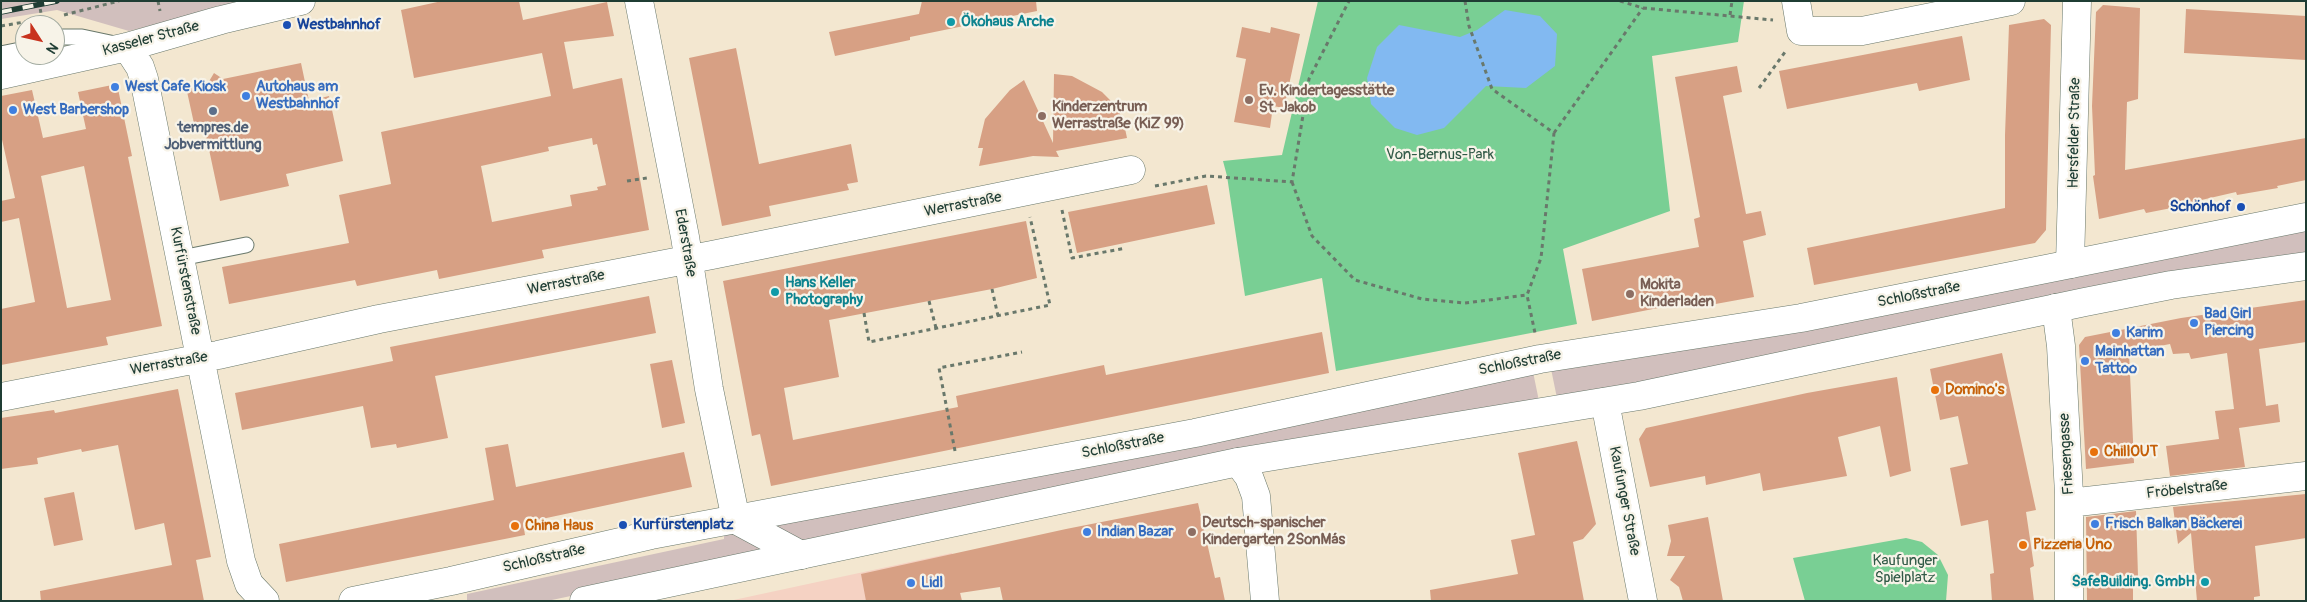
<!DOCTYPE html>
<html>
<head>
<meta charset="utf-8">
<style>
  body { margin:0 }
  #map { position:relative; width:2307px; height:602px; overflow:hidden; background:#f3e7d0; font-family:Pangolin,sans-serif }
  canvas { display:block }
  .frame { position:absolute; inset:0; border:2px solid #1f3d34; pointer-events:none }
  .north { position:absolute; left:15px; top:15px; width:50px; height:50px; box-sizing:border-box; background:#f7f3e8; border:1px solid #a1aaa0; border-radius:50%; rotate:125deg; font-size:14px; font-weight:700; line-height:20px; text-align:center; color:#1f3d34 }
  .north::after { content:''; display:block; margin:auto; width:18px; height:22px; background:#c8321e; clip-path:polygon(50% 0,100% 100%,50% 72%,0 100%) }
</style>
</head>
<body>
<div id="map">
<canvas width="2307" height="602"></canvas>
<div class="frame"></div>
<div class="north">N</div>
</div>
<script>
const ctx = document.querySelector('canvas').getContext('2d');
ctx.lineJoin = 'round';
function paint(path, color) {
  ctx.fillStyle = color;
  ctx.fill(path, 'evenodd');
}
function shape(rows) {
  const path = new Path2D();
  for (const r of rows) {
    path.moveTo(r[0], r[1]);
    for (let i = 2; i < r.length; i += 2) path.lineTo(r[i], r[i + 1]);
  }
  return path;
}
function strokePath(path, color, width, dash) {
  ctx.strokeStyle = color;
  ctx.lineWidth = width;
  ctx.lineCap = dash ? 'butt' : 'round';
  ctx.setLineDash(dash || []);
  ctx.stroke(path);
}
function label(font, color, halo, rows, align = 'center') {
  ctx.font = font + ' Pangolin,sans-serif';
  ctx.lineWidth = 4.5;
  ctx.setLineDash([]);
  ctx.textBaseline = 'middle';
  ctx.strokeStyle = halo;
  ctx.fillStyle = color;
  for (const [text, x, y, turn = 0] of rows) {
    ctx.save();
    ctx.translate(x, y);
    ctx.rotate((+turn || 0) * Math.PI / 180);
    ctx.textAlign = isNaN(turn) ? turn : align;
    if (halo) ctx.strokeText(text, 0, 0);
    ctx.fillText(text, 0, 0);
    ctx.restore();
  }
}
paint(shape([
  [952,553,962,601,729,601]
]), '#f5d2c3');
paint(shape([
  [1,1,251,1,129,31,57,10,1,19],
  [2306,230,2306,254,1558,403,1550,364],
  [1532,367,1540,406,809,546,764,523],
  [742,526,771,554,547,601,467,601,467,594,724,539,724,534]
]), '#d1bfbd');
paint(shape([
  [1318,1,1744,1,1738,42,1652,56,1670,211,1563,249,1577,324,1336,371,1322,278,1245,296,1227,176,1223,161,1282,155],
  [1906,538,1922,542,1938,555,1948,575,1946,601,1805,601,1793,558]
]), '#79cf94');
paint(shape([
  [1505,10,1540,16,1557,34,1555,66,1526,88,1486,86,1444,128,1417,135,1395,128,1371,104,1367,78,1377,47,1399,25,1460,37,1477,30]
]), '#82b9f1');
paint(shape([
  [442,1,519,1,523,20,607,2,614,36,564,42,573,89,622,78,649,230,542,250,544,258,439,279,437,270,357,286,355,280,229,304,222,267,349,243,339,195,391,184,381,132,551,96,542,53,414,78,401,10],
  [592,138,593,145,597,144,606,185,597,187,598,190,570,195,572,206,492,222,481,166,549,151,548,147],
  [922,1,1036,1,1037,11,910,37,910,40,835,56,829,32,919,14],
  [2103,5,2140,8,2138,99,2127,102,2125,170,2306,138,2306,180,2277,186,2278,188,2237,195,2236,192,2197,201,2197,203,2146,213,2144,209,2099,219,2093,176,2095,175,2092,106,2096,12],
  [2186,9,2306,16,2306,60,2184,53],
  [2044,19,2051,25,2046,230,2035,243,1814,285,1807,248,2005,208,2005,135,2009,25],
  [1242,27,1270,33,1271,27,1300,34,1284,108,1273,106,1270,128,1234,122,1246,59,1236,57],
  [1962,36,1970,80,1919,91,1917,83,1787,109,1779,71],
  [736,48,759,164,851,144,858,182,847,184,849,190,769,206,771,216,722,226,689,58],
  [301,63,309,101,329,96,343,161,286,174,289,186,220,201,204,126,195,128,186,87,208,83,214,73,223,79],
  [1737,66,1742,92,1723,96,1746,214,1761,211,1766,235,1743,241,1754,297,1710,305,1709,298,1592,321,1582,269,1699,247,1694,219,1700,217,1675,77],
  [1054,74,1072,76,1102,92,1115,105,1123,119,1127,138,1056,151,1059,157,1033,156,979,166,983,148,978,148,985,119,1010,90,1024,80,1053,143],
  [117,84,132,156,128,157,162,326,106,337,108,345,1,365,1,309,35,302,19,218,1,222,1,201,15,198,1,135,1,96,32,90,43,138,86,129,78,92],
  [84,166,111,300,67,308,41,176],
  [1207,185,1215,224,1077,253,1068,212],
  [1026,221,1037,278,992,289,829,320,839,377,784,388,793,440,958,407,956,396,1104,365,1106,375,1322,332,1329,373,771,486,760,434,752,436,723,281],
  [649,296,656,333,435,376,448,438,397,448,396,444,371,448,363,406,242,430,235,393,393,361,390,347],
  [2306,300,2306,342,2259,349,2266,406,2278,404,2280,422,2239,428,2245,467,2170,476,2166,446,2219,439,2215,411,2234,409,2227,353,2191,359,2189,353,2173,354,2170,344,2129,352,2134,463,2086,469,2079,345,2085,337,2181,318],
  [2002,353,2036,510,2026,512,2034,566,2030,568,2034,601,1992,601,1990,574,1994,573,1988,520,1961,526,1950,468,1968,464,1958,416,1940,420,1930,369],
  [672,360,685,423,662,428,650,364],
  [1897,377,1911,471,1890,477,1880,426,1838,437,1847,476,1763,491,1760,473,1706,485,1705,476,1650,487,1639,439,1646,428,1807,393],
  [178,389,211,557,196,560,204,601,41,601,40,591,172,565,164,523,135,530,118,445,82,452,81,449,37,458,38,464,1,469,1,418,54,410,55,413],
  [1577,441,1596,524,1583,539,1573,542,1584,601,1431,601,1430,590,1518,574,1511,540,1535,535,1518,453],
  [508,444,516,487,684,452,692,487,523,523,525,535,286,582,279,544,494,500,485,448],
  [74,492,83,540,54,546,44,498],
  [2306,494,2306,538,2255,546,2260,596,2254,597,2254,601,2197,601,2191,533,2178,544,2173,507],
  [1198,503,1215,578,1220,577,1225,601,1003,601,1000,587,960,593,962,601,866,601,861,574,1066,529],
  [2136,511,2138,576,2133,576,2133,601,2087,601,2086,517],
  [1708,517,1723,601,1683,601,1679,587,1670,580,1685,556,1667,556,1671,541,1668,525]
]), '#d7a084');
const service = shape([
  [55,40,63,37,82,37,115,44],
  [1,54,25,49],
  [181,258,246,245]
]);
const minor = shape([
  [639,1,685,237,709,389,736,520,801,555],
  [1796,1,1801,31,1862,31,2011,1],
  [127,47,140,67,144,79,241,561,249,584,265,601],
  [1,75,127,47,221,20,301,1],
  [2070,264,2077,1],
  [2056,308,2061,346,2069,494,2069,601],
  [1,397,218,355,379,319,712,255,1131,170],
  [1605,402,1643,601],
  [1238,462,1249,477,1256,496,1265,601],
  [2069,503,2306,476]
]);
const tertiary = shape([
  [353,601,451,581,651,535,1195,433,1540,359,1801,318,2306,217],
  [584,601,1238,462,1639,396,2085,302,2171,285,2306,266]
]);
strokePath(service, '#69786b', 17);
strokePath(minor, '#69786b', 29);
strokePath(tertiary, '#69786b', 29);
strokePath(shape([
  [39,1,42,20],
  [158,1,160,11],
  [1465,1,1469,26,1492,89,1554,133,1541,258,1527,295,1535,333],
  [1620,1,1643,8,1773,20],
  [64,15,119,1],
  [1730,15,1732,1],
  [1,26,48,18],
  [1759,88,1785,52],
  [1554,133,1643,8],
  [627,181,647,178],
  [1292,182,1312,236,1355,280,1422,299,1465,303,1527,295],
  [1155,186,1206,176,1292,182,1309,79,1349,1],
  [1062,210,1072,258,1126,248],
  [992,289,998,316],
  [929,301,936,328],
  [864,313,869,342,1050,305,1030,217],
  [955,451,939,368,1022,352]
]), '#69786b', 3, [4, 4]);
strokePath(service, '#fff', 15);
strokePath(minor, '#fff', 28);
strokePath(tertiary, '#fff', 28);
const rail = shape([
  [1,12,57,1]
]);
strokePath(rail, '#1f3d34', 5.5);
strokePath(rail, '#f7f3e8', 4, [11]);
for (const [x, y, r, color] of [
  [951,22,5,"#0f9aa8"],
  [287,25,5,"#1a4fb4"],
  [115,87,5,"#3f7fe0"],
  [246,96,5,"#3f7fe0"],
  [1249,100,5,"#8d6e63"],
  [13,110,5,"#3f7fe0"],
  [213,111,5,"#5c6f8a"],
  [1042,116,5,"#8d6e63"],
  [2241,207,5,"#1a4fb4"],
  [775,292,5,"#0f9aa8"],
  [1630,294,5,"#8d6e63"],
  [2194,323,5,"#3f7fe0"],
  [2116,333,5,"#3f7fe0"],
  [2085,361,5,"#3f7fe0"],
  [1935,390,5,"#e8710a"],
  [2094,452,5,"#e8710a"],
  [2095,524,5,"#3f7fe0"],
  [623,525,5,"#1a4fb4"],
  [515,526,5,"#e8710a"],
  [1087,532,5,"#3f7fe0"],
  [1192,532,5,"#8d6e63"],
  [2023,545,5,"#e8710a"],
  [2205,582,5,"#0f9aa8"],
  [911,583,5,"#3f7fe0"]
]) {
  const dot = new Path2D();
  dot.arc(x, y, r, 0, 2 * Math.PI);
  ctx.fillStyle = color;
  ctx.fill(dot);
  strokePath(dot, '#f7f3e8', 2);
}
label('bold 15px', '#0d838f', '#f7f3e8', [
  ["Ökohaus Arche",961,22],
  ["Hans Keller",785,283],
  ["Photography",785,300],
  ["SafeBuilding. GmbH",2195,582,"right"]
], 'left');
label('bold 15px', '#164399', '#f7f3e8', [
  ["Westbahnhof",297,25],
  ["Schönhof",2231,207,"right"],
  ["Kurfürstenplatz",633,525]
], 'left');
label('15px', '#1f3d34', '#f7f3e8', [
  ["Kasseler Straße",151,39,-15],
  ["Hersfelder Straße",2075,133,-89],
  ["Werrastraße",963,205,-11],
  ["Ederstraße",685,243,80],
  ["Kurfürstenstraße",185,281,79],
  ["Werrastraße",566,283,-11],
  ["Schloßstraße",1919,295,-11],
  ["Schloßstraße",1520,363,-11],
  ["Werrastraße",169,364,-10],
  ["Schloßstraße",1123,446,-11],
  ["Friesengasse",2067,454,-93],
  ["Fröbelstraße",2187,490,-6],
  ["Kaufunger Straße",1624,501,79],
  ["Schloßstraße",544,559,-13]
]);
label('bold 15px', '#366cbe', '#f7f3e8', [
  ["West Cafe Kiosk",125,87],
  ["Autohaus am",256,87],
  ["Westbahnhof",256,104],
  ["West Barbershop",23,110],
  ["Bad Girl",2204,314],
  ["Piercing",2204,331],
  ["Karim",2126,333],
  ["Mainhattan",2095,352],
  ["Tattoo",2095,369],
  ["Frisch Balkan Bäckerei",2105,524],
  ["Indian Bazar",1097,532],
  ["Lidl",921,583]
], 'left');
label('bold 15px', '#785e54', '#f7f3e8', [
  ["Ev. Kindertagesstätte",1259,91],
  ["St. Jakob",1259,108],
  ["Kinderzentrum",1052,107],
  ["Werrastraße (KiZ 99)",1052,124],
  ["Mokita",1640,285],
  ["Kinderladen",1640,302],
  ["Deutsch-spanischer",1202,523],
  ["Kindergarten 2SonMás",1202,540]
], 'left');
label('bold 15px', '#4e5e75', '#f7f3e8', [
  ["tempres.de",213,128],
  ["Jobvermittlung",213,145]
]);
label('15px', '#315a47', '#f7f3e8', [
  ["Von-Bernus-Park",1440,155],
  ["Kaufunger",1905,561],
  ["Spielplatz",1905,578]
]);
label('bold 15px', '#c56008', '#f7f3e8', [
  ["Domino's",1945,390],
  ["ChillOUT",2104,452],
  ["China Haus",525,526],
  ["Pizzeria Uno",2033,545]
], 'left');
</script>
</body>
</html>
